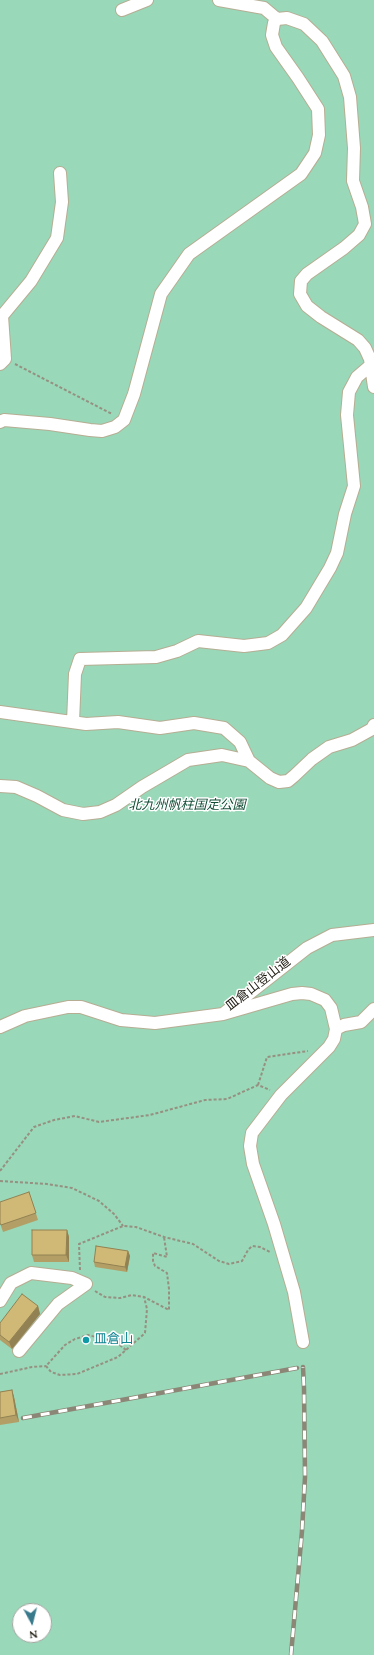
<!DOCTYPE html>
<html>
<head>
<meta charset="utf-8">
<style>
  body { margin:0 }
  #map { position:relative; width:374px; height:1655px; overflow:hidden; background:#fef6e0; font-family:Spectral,serif }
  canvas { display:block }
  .north { position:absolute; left:12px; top:1603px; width:40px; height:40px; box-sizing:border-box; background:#fff; border:1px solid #a5a4a0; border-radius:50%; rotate:173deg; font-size:11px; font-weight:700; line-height:16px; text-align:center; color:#1e1b11 }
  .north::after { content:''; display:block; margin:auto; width:14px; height:18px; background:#387a8c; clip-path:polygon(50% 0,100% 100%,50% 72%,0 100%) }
</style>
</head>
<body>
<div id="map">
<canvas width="374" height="1655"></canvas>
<div class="north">N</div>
</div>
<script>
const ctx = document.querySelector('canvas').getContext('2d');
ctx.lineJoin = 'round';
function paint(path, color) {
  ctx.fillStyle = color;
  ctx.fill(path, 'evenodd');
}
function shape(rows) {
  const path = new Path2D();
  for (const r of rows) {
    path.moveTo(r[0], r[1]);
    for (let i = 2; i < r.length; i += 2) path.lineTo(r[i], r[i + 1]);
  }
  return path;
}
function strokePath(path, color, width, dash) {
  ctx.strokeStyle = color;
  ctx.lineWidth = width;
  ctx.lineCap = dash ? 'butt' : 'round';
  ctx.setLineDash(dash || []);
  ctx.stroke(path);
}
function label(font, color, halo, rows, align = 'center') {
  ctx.font = font + ' Spectral,"Noto Sans JP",serif';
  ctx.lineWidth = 3;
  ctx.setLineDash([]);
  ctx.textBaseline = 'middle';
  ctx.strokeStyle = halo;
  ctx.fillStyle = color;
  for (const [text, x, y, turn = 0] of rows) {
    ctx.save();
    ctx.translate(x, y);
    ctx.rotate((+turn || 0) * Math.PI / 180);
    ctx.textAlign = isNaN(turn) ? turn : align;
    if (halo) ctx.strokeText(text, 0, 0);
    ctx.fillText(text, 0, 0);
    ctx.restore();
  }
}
paint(shape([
  [0,0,374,0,374,1655,0,1655],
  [20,1611,44,1611,44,1635,20,1635]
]), '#99d8b9');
const street = shape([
  [122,10,147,0],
  [277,19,287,18,304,24,322,41,344,76,350,97,354,148,353,181,362,207,365,224,359,235,344,248,307,274,301,281,300,294,307,306,321,317,358,340,365,348,370,359,374,387],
  [0,364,5,359,2,316,31,281,57,238,62,202,60,173],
  [0,422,4,420,50,424,90,430,102,431,115,427,124,420,134,394,161,294,189,254,301,174,315,153,319,135,318,109,298,78,276,47,272,35,274,23,277,19,264,8,219,0],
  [0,712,86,724,118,722,160,728,194,723,224,728,240,742,249,761,270,778,279,782,288,781,294,776,312,759,329,747,352,740,372,729,374,725],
  [73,722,75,674,80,659,156,657,177,651,198,641,244,646,268,643,282,635,306,608,330,568,337,553,345,514,354,486,347,415,349,392,357,377,371,365],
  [0,786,16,787,37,796,63,810,83,814,100,812,116,805,142,787,188,760,222,755,249,761],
  [223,1014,292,994,302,993,311,994,325,1000,331,1008,336,1029,334,1039,329,1047,281,1095,252,1133,250,1146,253,1164,274,1224,294,1292,303,1342],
  [0,1027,25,1016,68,1007,81,1007,121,1020,155,1023,223,1014,307,948,332,935,374,930],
  [336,1029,344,1025,361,1022,374,1009],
  [0,1301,11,1283,31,1273,72,1278,86,1284,58,1304,19,1351]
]);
strokePath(street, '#b6ad93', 14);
strokePath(shape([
  [15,364,112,414],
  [258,1085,267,1057,308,1051],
  [0,1171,34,1127,54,1120,75,1116,99,1122,150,1115,205,1100,227,1099,258,1085,270,1090],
  [0,1181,47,1184,72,1188,99,1201,114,1214,123,1226],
  [80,1270,79,1244,123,1226,136,1227,164,1237,193,1244,219,1261,229,1264,242,1261,248,1250,252,1246,260,1247,270,1252],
  [95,1291,105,1297,120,1298,132,1295,144,1297,169,1310,169,1289,167,1273,155,1266,153,1261,153,1253,167,1257,164,1237],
  [126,1350,116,1342,88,1335,75,1339,65,1345,46,1366,51,1372,60,1375,77,1374,118,1357,145,1333,147,1309,144,1297],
  [0,1374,32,1367,46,1366]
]), '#969080', 2, [3, 2]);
strokePath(street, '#fff', 12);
const rail = shape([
  [23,1418,297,1368],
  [291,1655,302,1531,305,1477,304,1388,303,1367]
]);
strokePath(rail, '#8b8676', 4.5);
strokePath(rail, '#fff', 3, [9]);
paint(shape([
  [29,1192,38,1220,3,1232,0,1223],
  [67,1230,69,1237,69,1262,34,1262,32,1255],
  [128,1251,130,1256,127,1272,95,1267,94,1262],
  [38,1306,40,1314,12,1349,0,1340,0,1323],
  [12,1390,14,1397,19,1422,0,1425,0,1392]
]), '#b39f66');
paint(shape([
  [67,1230,69,1237,69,1262,66,1255],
  [128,1251,130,1256,127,1272,125,1267],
  [38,1306,40,1314,12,1349,9,1342],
  [12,1390,14,1397,19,1422,16,1415]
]), '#928253');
const building = shape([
  [29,1192,36,1213,1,1225,0,1223,0,1202,29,1192],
  [32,1230,67,1230,66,1255,32,1255,32,1230],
  [96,1246,128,1251,125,1267,94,1262,96,1246],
  [22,1294,38,1306,9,1342,0,1335,0,1323,22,1294],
  [12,1390,16,1415,0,1418,0,1392,12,1390]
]);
paint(building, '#d0b977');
strokePath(building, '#928253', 1);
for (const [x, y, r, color] of [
  [86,1340,4,"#0f9aa8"]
]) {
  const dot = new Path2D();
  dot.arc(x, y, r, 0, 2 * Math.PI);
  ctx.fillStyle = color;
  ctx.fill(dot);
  strokePath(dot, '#fff', 1.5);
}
label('italic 13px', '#114c35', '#fff', [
  ["北九州帆柱国定公園",187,806]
]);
label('13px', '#1e1b11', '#fff', [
  ["皿倉山登山道",259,985,-38]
]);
label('13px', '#0d838f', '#fff', [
  ["皿倉山",94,1340]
], 'left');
</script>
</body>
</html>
